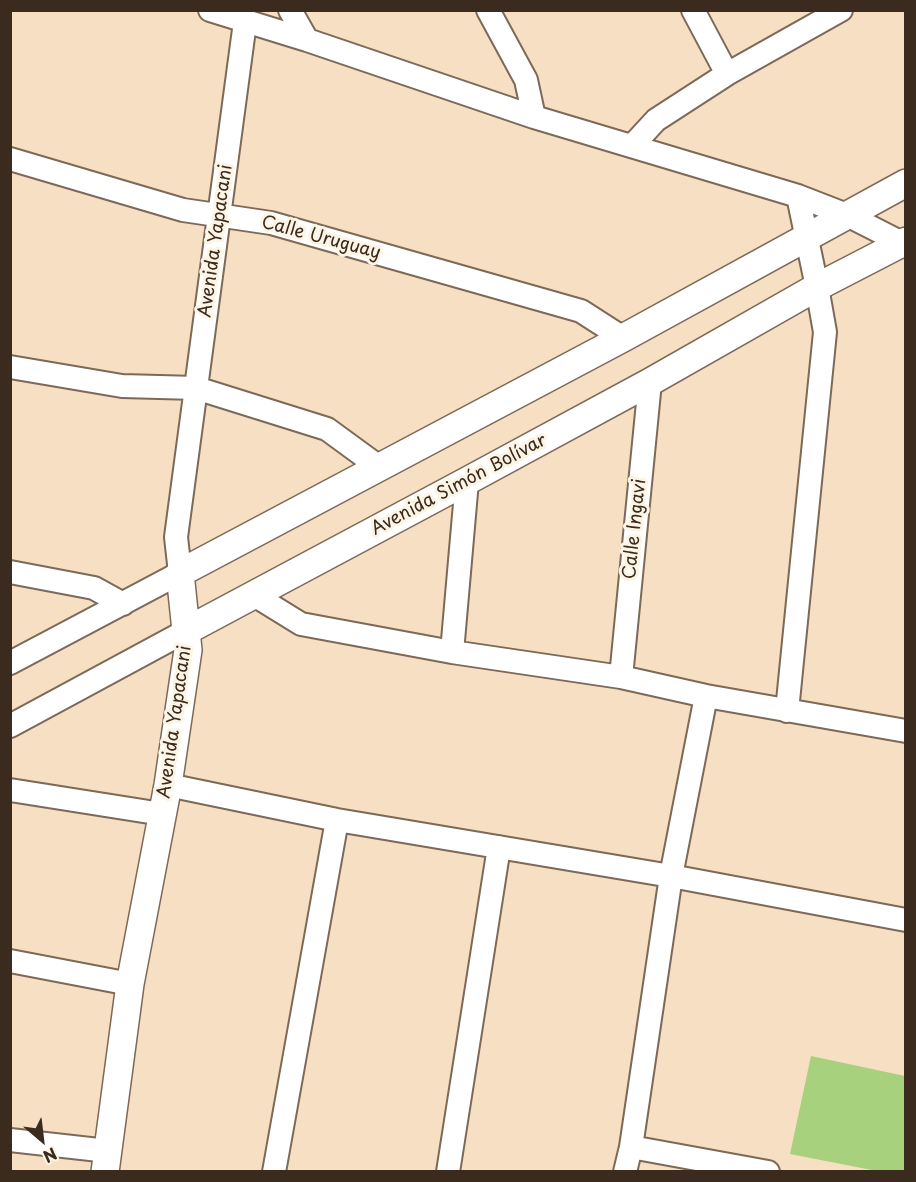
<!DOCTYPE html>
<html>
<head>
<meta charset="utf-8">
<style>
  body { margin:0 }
  #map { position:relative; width:916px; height:1182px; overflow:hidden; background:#f6dfc3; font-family:"Playpen Sans",sans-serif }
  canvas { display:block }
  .frame { position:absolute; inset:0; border:12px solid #3b2a1e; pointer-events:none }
  .north { position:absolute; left:12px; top:1110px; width:60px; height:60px; -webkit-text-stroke:4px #fcf5e5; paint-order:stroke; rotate:152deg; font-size:16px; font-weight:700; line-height:24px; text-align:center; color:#3b2a1e }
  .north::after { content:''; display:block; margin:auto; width:21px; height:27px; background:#3b2a1e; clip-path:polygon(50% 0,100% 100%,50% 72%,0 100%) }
</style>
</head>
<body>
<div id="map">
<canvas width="916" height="1182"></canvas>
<div class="frame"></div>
<div class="north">N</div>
</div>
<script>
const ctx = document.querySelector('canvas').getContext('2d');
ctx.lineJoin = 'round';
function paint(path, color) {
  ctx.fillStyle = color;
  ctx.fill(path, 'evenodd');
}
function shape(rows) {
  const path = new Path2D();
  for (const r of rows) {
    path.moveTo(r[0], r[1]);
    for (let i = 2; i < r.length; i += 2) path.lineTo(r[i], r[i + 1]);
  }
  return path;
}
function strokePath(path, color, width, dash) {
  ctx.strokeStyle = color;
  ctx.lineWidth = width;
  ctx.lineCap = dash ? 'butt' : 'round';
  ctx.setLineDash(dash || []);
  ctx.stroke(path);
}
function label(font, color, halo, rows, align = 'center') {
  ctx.font = font + ' "Playpen Sans",sans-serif';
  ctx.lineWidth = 6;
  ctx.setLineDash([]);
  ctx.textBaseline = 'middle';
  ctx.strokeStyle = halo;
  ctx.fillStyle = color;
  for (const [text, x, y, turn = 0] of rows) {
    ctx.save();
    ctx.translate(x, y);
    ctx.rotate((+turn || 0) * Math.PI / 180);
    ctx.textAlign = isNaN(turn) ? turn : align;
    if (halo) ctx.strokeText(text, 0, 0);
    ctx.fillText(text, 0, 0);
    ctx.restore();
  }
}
paint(shape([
  [811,1056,905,1076,905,1171,877,1171,790,1154]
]), '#a7d17c');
const minor = shape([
  [210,10,307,40,534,117,798,196,847,215,906,245],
  [290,10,307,40],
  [488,10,526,80,534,117],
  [693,10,727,74],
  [632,146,656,120,727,74,841,10],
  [10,159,183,210,271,223,581,311,623,338],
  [10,367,122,386,196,388,327,429,379,467],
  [10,572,94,588,123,604],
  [254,595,301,624,452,652,621,677,706,696,906,731],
  [452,652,467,481],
  [10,663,180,573,176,537,245,22],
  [621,677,650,382],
  [787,711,825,332,817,287,798,196],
  [10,726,186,631],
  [168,785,337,820,671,876,906,920],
  [10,790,162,814],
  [10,961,130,984],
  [10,1140,108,1151],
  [631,1147,768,1172],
  [274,1172,337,820],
  [448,1172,499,847],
  [625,1172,631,1147,671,876,706,696]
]);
const tertiary = shape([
  [186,631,467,481,650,382,817,287,906,241],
  [105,1172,130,984,168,785,188,650,180,573,623,338,906,183]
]);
strokePath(minor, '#7c6958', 26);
strokePath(tertiary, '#7c6958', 30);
strokePath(minor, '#fff', 22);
strokePath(tertiary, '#fff', 27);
label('18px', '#3b2a1e', '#fcf5e5', [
  ["Calle Uruguay",321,238,15],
  ["Avenida Yapacani",216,241,-82],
  ["Avenida Simón Bolívar",459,485,-28],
  ["Calle Ingavi",635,529,-84],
  ["Avenida Yapacani",175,722,-82]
]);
</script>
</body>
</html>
